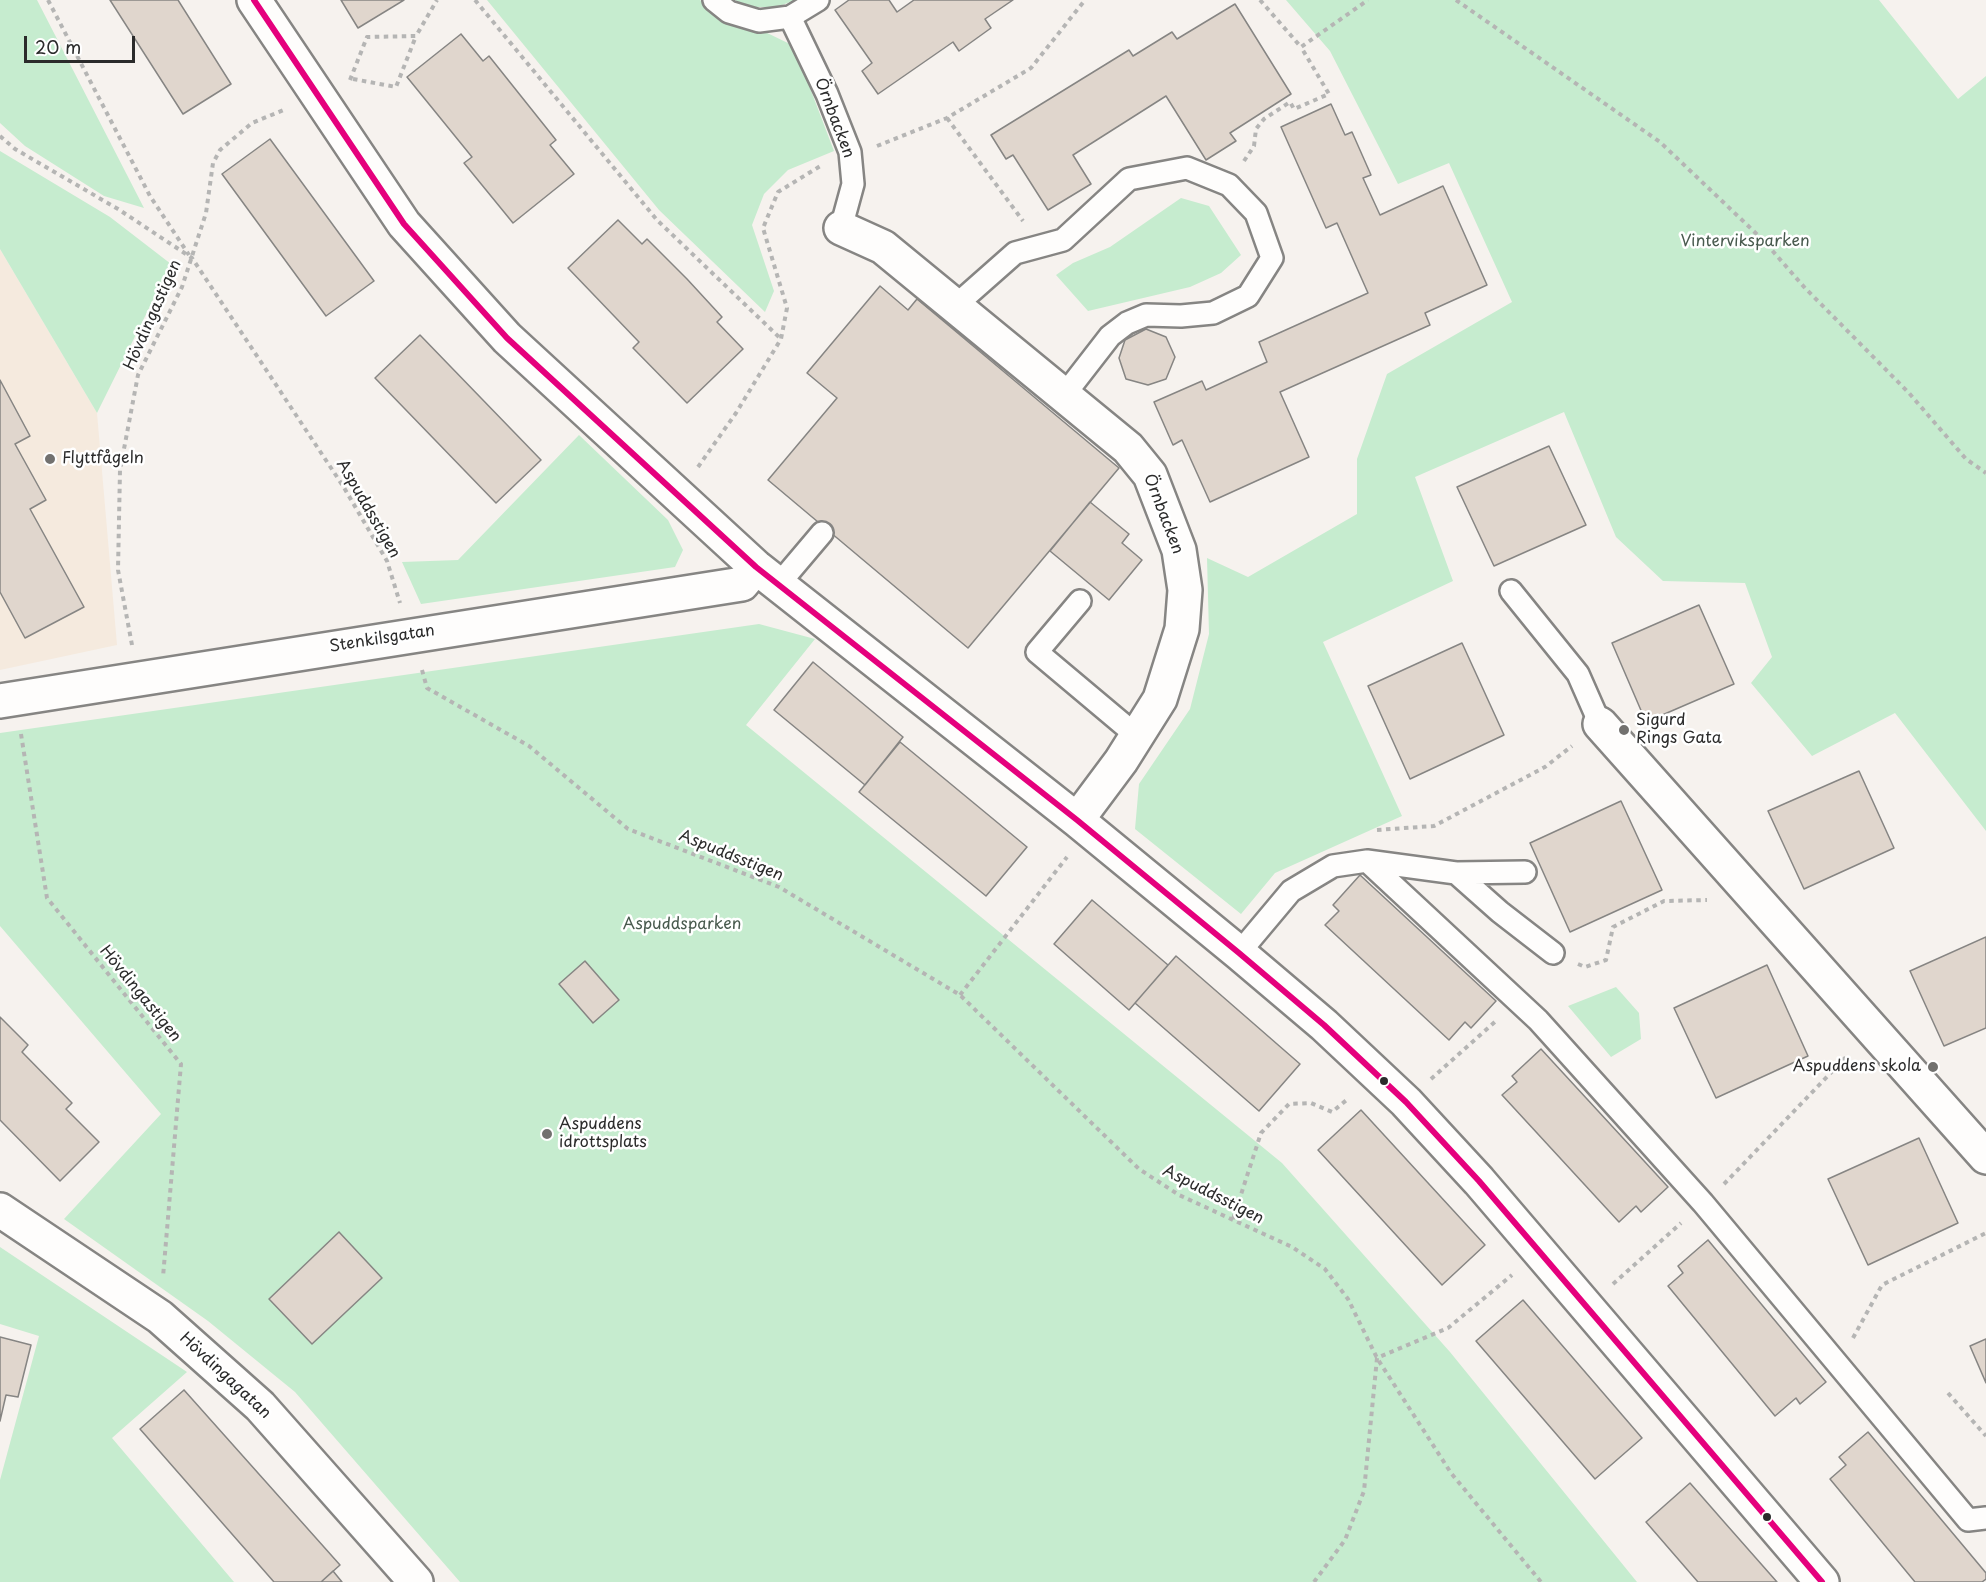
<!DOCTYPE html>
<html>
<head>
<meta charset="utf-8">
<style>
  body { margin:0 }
  #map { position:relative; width:1986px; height:1582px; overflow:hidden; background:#f6f2ee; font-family:"Playpen Sans",sans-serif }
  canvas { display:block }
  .scale { position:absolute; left:24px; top:36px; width:111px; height:27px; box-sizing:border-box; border:3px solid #2b2b2b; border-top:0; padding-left:8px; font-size:18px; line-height:21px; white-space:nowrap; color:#2b2b2b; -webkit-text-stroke:4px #fff; paint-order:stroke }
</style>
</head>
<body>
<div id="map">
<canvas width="1986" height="1582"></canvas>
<div class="scale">20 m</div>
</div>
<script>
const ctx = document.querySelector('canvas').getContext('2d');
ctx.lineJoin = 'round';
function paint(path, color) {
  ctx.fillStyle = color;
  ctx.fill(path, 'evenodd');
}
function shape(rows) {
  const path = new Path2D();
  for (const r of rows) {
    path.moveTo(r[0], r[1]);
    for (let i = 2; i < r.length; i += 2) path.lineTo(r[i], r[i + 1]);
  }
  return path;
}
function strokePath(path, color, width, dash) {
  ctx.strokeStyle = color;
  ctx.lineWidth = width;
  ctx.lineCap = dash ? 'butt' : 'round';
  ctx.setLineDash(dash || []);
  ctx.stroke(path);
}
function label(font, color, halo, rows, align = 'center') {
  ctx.font = font + ' "Playpen Sans",sans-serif';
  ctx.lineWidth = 5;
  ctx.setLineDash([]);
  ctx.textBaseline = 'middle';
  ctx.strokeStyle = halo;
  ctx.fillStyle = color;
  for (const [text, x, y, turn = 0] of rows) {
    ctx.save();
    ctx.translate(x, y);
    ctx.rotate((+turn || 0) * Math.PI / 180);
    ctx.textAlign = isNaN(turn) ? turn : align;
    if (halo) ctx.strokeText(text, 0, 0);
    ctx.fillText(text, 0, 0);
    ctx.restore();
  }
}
paint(shape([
  [0,249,97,413,117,645,0,670]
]), '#f5eade');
paint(shape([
  [0,0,37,0,144,208,104,196,25,146,0,123],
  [487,0,700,0,722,20,761,30,794,46,834,151,788,170,764,194,752,225,774,291,765,312,659,210],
  [735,0,795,0,777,7,748,7],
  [1286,0,1879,0,1958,99,1986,76,1986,831,1895,713,1812,756,1751,683,1772,657,1745,583,1663,581,1616,537,1564,412,1415,477,1453,581,1323,642,1402,816,1275,873,1241,914,1135,829,1139,784,1190,709,1209,634,1207,558,1248,577,1357,514,1357,459,1387,374,1512,302,1449,163,1398,184,1330,51],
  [0,151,110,217,171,264,97,413,0,249],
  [1181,198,1209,206,1241,255,1221,273,1190,287,1088,311,1056,275,1073,263,1110,247],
  [579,435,668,520,683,550,675,567,421,604,402,562,458,560],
  [759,624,815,639,746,725,1282,1163,1450,1352,1637,1582,460,1582,295,1392,208,1321,64,1219,161,1114,0,926,0,733],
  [1616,987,1639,1013,1641,1039,1611,1057,1568,1006],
  [0,1247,187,1372,112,1438,234,1582,0,1582,0,1480,39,1336,0,1324]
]), '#c6eccf');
const building = shape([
  [110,0,178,0,231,84,183,114,110,0],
  [341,0,404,0,358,28,341,0],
  [849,0,889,0,897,12,914,0,1013,0,985,19,991,28,959,51,953,42,878,94,862,71,872,63,835,10,849,0],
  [1235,4,1291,94,1230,133,1236,141,1206,160,1166,96,1073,155,1091,184,1048,210,1013,155,1006,159,991,135,1129,50,1133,56,1172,32,1177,39,1235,4],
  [461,34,483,61,489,56,556,140,550,145,574,174,513,223,464,163,472,157,407,77,461,34],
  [1331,104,1345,135,1352,132,1371,175,1363,178,1380,215,1443,186,1487,285,1425,313,1430,325,1280,392,1309,457,1210,502,1182,440,1173,445,1154,402,1202,381,1206,390,1267,362,1259,342,1368,293,1337,223,1326,228,1281,127,1331,104],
  [270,139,374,281,326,316,222,174,270,139],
  [618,220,642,244,647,239,687,279,722,317,717,322,743,349,687,403,633,348,639,342,568,268,618,220],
  [880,286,908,310,917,299,1119,468,968,648,768,480,837,398,807,373,880,286],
  [1146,329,1166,337,1175,357,1166,379,1148,385,1126,379,1119,358,1125,340,1146,329],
  [420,335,541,460,496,503,375,378,420,335],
  [0,380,30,436,15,444,46,500,30,509,84,607,25,638,0,592,0,380],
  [1549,446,1586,525,1494,566,1457,487,1549,446],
  [1090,502,1129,534,1122,543,1142,560,1109,600,1050,551,1090,502],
  [1699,605,1734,684,1646,722,1612,643,1699,605],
  [1462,643,1504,735,1410,779,1368,686,1462,643],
  [813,662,903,737,865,785,774,710,813,662],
  [900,742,1027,847,986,896,859,792,900,742],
  [1859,771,1894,848,1804,889,1768,811,1859,771],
  [1621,801,1662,890,1570,932,1530,843,1621,801],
  [1360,875,1496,1001,1471,1028,1465,1022,1449,1040,1325,925,1339,911,1333,905,1360,875],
  [1092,900,1168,965,1129,1010,1054,944,1092,900],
  [1986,937,1986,1028,1944,1046,1910,971,1986,937],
  [1176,956,1300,1064,1259,1111,1135,1003,1176,956],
  [585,961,619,1000,593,1023,559,984,585,961],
  [1767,965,1808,1056,1716,1098,1674,1008,1767,965],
  [0,1017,28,1045,22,1052,72,1103,66,1109,99,1142,60,1181,0,1120,0,1017],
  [1541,1049,1668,1187,1641,1212,1636,1206,1619,1222,1502,1095,1517,1082,1512,1076,1541,1049],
  [1361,1110,1485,1245,1442,1285,1318,1150,1361,1110],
  [1919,1138,1958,1223,1868,1265,1828,1179,1919,1138],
  [339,1232,382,1278,312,1344,269,1299,339,1232],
  [1708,1240,1826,1382,1800,1404,1796,1398,1775,1416,1668,1286,1683,1273,1678,1266,1708,1240],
  [1523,1300,1642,1438,1595,1479,1476,1341,1523,1300],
  [0,1337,31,1345,18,1397,6,1395,0,1421,0,1337],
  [1986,1339,1986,1383,1970,1346,1986,1339],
  [184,1390,340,1565,321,1582,274,1582,140,1429,184,1390],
  [1868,1432,1986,1573,1986,1579,1982,1582,1915,1582,1830,1479,1846,1465,1839,1457,1868,1432],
  [1690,1483,1725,1523,1777,1582,1698,1582,1646,1522,1690,1483],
  [333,1571,342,1582,321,1582,333,1571]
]);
paint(building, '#e0d6cd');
strokePath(building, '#868583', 1.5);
const lane = shape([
  [714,0,729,12,759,21,790,17,818,0],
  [790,17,827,94,850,152,853,184,841,228],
  [955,306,1015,253,1063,240,1129,179,1187,168,1229,185,1256,213,1272,258,1248,296,1213,313,1181,316,1146,315,1127,323,1110,336,1065,394],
  [778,585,822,533],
  [1511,591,1578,674,1600,724],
  [1080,601,1037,652,1137,736],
  [1367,861,1456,873,1525,872],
  [1456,873,1500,912,1553,953],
  [1239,953,1291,891,1333,866,1367,861,1538,1020,1703,1203,1968,1520,1986,1518]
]);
const street = shape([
  [254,0,404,224,507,338,756,567,1077,820,1239,953,1324,1025,1406,1102,1479,1181,1822,1582],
  [841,228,883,247,1128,448,1150,475,1179,550,1185,590,1182,629,1160,699,1121,761,1077,820],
  [0,701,742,584,756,567],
  [1600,724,1986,1157],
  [0,1210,160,1317,260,1406,416,1582]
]);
strokePath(lane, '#868583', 26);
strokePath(street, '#868583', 38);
strokePath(shape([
  [48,0,150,196,189,255],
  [475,0,657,220,781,339],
  [1260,0,1301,47,1368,0],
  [1456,0,1660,142,1763,240,1805,288,1909,393,1966,459,1986,473],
  [353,79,396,87,416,36],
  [350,80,367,37,416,36,437,0],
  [947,118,1023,221],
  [0,136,15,149,118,209,192,258,343,486,387,561,400,603],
  [877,146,947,118,1031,68,1085,0],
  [1244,161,1254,146,1256,129,1264,119,1290,102,1294,109,1329,94,1301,47],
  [698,467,736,413,781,339,787,308,763,228,778,192,822,165],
  [132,645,118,570,120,470,138,375,182,287,206,213,213,163,220,150,252,123,286,109],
  [422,670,427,688,529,746,628,829,779,887,960,995,1139,1169,1179,1195,1292,1247,1325,1269,1348,1299,1377,1358,1451,1473,1541,1582],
  [21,734,47,898,181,1064,163,1277],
  [1377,830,1434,826,1545,767,1572,746],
  [1578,964,1585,967,1606,960,1613,927,1664,901,1707,900],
  [960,995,1067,857],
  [1431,1079,1497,1020],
  [1724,1184,1848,1055],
  [1233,1219,1261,1133,1289,1104,1311,1103,1332,1112,1349,1098],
  [1613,1284,1681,1223],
  [1853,1338,1882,1285,1986,1233],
  [1948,1393,1986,1436],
  [1314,1582,1345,1540,1364,1491,1377,1358,1448,1328,1512,1275]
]), '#b5b5b4', 4, [4.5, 4.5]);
strokePath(lane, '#fefdfc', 21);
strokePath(street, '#fefdfc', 33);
strokePath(shape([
  [254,0,404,224,507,338,756,567,1077,820,1239,953,1324,1025,1406,1102,1479,1181,1822,1582]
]), '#e5007d', 6);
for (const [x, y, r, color] of [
  [50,459,6,"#72716f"],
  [1624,730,6,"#72716f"],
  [1933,1067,6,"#72716f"],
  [1384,1081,5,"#2b2b2b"],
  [547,1134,6,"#72716f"],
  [1767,1517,5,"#2b2b2b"]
]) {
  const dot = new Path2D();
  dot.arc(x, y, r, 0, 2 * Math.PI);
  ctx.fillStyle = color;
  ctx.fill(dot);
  strokePath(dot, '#fff', 2);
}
label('16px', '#2b2b2b', '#fff', [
  ["Örnbacken",834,118,69],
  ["Hövdingastigen",153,315,-66],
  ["Aspuddsstigen",368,509,60],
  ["Örnbacken",1163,514,69],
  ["Stenkilsgatan",382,639,-9],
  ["Aspuddsstigen",731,856,22],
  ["Hövdingastigen",140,994,51],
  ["Aspuddsstigen",1213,1195,27],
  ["Hövdingagatan",225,1376,43]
]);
label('16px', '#485a4e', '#fff', [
  ["Vinterviksparken",1745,242],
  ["Aspuddsparken",682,925]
]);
label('16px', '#2b2b2b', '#fff', [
  ["Flyttfågeln",62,459],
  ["Sigurd",1636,721],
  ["Rings Gata",1636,739],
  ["Aspuddens skola",1921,1067,"right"],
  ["Aspuddens",559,1125],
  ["idrottsplats",559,1143]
], 'left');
</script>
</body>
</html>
